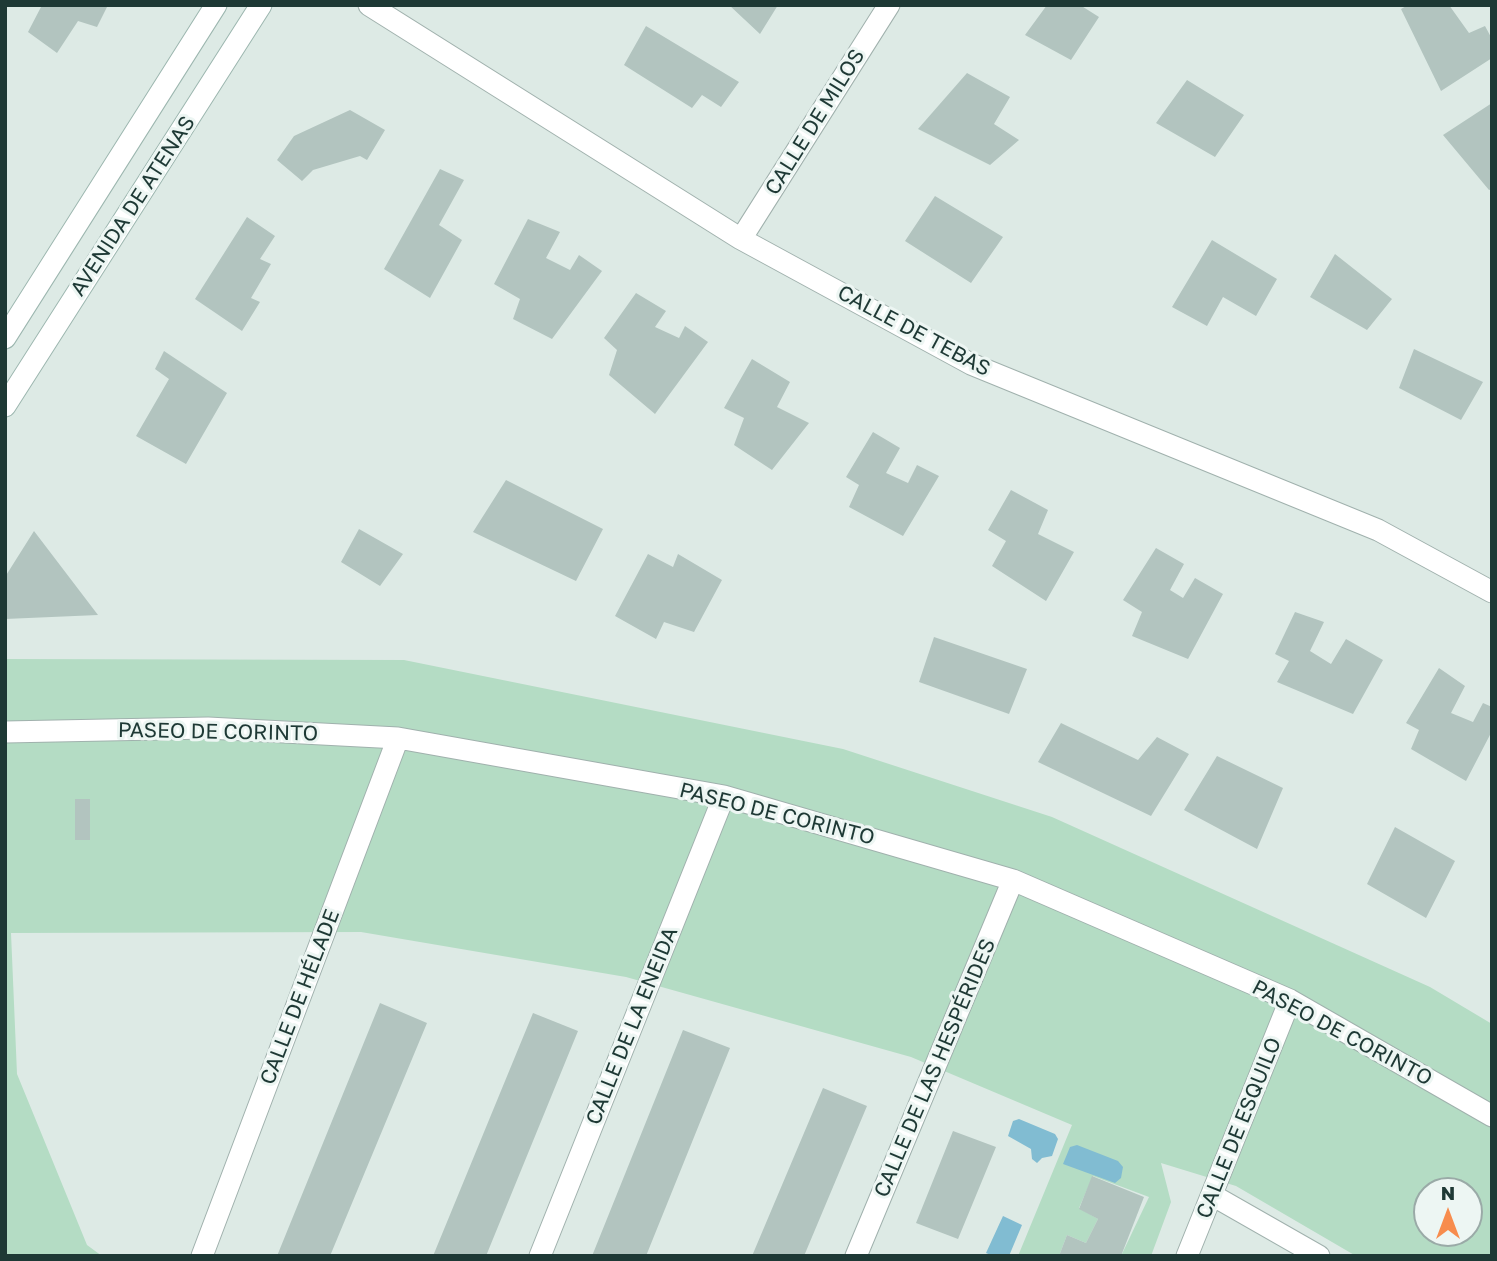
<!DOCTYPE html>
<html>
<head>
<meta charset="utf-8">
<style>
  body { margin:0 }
  #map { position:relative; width:1497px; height:1261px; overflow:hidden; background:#ddeae5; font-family:"Golos Text",sans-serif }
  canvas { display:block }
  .frame { position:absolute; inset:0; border:7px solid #1e3935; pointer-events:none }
  .north { position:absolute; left:1413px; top:1177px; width:70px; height:70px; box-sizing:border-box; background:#edf6f3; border:2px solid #9aaaa7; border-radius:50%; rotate:0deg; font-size:19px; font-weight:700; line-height:28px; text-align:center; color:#1e3935 }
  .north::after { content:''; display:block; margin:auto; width:24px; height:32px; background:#f78c4d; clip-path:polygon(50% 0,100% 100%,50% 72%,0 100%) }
</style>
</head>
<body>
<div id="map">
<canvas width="1497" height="1261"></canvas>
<div class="frame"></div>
<div class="north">N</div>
</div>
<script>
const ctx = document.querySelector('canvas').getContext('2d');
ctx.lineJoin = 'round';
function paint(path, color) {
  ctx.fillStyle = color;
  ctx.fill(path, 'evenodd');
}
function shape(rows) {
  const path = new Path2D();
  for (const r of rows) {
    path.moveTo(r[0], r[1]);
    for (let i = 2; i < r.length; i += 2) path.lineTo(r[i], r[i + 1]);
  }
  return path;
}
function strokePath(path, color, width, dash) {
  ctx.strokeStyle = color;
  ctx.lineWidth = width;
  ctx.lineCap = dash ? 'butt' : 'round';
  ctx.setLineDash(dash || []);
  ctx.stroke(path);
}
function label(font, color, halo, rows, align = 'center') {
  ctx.font = font + ' "Golos Text",sans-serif';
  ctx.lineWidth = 6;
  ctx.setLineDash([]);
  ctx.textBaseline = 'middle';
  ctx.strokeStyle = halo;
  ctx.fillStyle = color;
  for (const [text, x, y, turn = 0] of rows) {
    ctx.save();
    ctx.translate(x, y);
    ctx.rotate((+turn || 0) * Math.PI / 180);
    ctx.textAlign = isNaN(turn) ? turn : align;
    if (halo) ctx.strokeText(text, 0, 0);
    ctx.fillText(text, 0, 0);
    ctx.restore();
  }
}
paint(shape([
  [5,659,404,660,843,749,1052,817,1430,987,1492,1024,1492,1256,1356,1256,1236,1186,1161,1163,1171,1202,1151,1256,1121,1256,1149,1197,1093,1176,1079,1208,1098,1219,1086,1243,1067,1235,1059,1256,1018,1256,1072,1125,911,1057,626,977,361,932,11,933,17,1074,87,1245,102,1256,5,1256],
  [1427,1191,1469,1191,1469,1233,1427,1233]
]), '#b4dcc4');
paint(shape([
  [1019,1119,1055,1134,1058,1139,1052,1156,1042,1158,1037,1163,1032,1159,1031,1149,1008,1136,1013,1121],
  [1077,1145,1118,1161,1123,1167,1121,1178,1115,1183,1063,1164,1070,1147],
  [1003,1216,1022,1225,1009,1256,993,1256,986,1253]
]), '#81bcd2');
paint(shape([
  [39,5,108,5,97,27,78,21,57,53,28,32,41,7],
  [729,5,778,5,760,34],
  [1047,5,1080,5,1099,17,1071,60,1025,35],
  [1408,5,1449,5,1469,33,1485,26,1492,39,1492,58,1441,91,1401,9],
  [646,26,739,82,721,107,702,95,692,108,624,65],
  [967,73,1010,97,994,124,1019,140,990,165,918,129],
  [1187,80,1244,115,1215,157,1156,123],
  [1492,103,1492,189,1489,190,1443,135],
  [350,110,385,130,367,160,360,156,313,170,302,181,277,160,294,136],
  [440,169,464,180,439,225,462,240,430,298,384,269],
  [935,196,1003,237,971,283,905,241],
  [247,217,275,236,260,259,271,264,251,298,260,302,242,331,195,299],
  [528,219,560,232,546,258,570,270,579,255,602,271,552,339,513,319,520,299,494,284],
  [1212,240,1277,279,1256,316,1223,297,1207,326,1172,307],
  [1335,254,1392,299,1367,330,1310,297],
  [636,293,666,311,655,327,679,338,685,326,708,342,655,414,609,375,617,350,604,338],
  [1414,349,1483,382,1461,420,1399,388],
  [164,351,227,393,186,464,136,436,169,379,155,369],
  [752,359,790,382,777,407,809,423,772,470,734,445,744,418,724,408],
  [873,432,900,448,886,473,908,483,917,465,939,476,903,536,849,507,859,485,846,477],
  [506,480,603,529,576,581,473,532],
  [1011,490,1048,510,1038,534,1074,552,1046,601,992,566,1006,541,988,530],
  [359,529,403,554,380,586,341,562],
  [34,531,98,615,5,619,5,577],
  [1156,548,1184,564,1170,590,1183,598,1195,578,1223,594,1188,659,1132,636,1142,612,1123,600],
  [648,554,673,567,678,554,722,580,694,632,664,622,656,639,615,616],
  [1295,612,1324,622,1310,651,1331,664,1346,639,1383,660,1353,714,1277,682,1289,661,1275,654],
  [934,637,1027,669,1009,714,919,682],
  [1439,668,1465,686,1451,713,1473,722,1483,703,1492,707,1492,731,1466,781,1411,749,1419,730,1406,723],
  [1061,723,1138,760,1157,737,1189,754,1151,816,1038,762],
  [1217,756,1283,788,1257,849,1184,810],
  [75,799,90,799,90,840,75,840],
  [1395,827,1455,861,1426,918,1367,884],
  [380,1003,427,1023,330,1256,277,1256],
  [533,1013,578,1031,486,1256,433,1256],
  [683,1030,730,1048,646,1256,592,1256],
  [823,1088,867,1106,804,1256,752,1256],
  [953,1131,996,1147,958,1239,916,1223],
  [1092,1176,1144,1197,1121,1256,1059,1256,1067,1235,1086,1243,1098,1219,1079,1209]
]), '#b2c4bf');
const minor = shape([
  [369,5,741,239,971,364,1378,530,1492,592],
  [741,239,889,5],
  [5,732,208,728,398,738,724,796,1013,880,1290,1000,1492,1116],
  [1212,1195,1319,1256],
  [202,1256,398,738],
  [540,1256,724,796],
  [856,1256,1013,880],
  [1187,1256,1290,1000]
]);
const secondary = shape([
  [5,338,216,5],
  [5,406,261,5]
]);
strokePath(minor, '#a0b1ad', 23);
strokePath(secondary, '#9cb6af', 23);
strokePath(minor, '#fff', 21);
strokePath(secondary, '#fff', 21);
label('21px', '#1e3935', '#edf6f3', [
  ["CALLE DE MILOS",815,122,-58],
  ["AVENIDA DE ATENAS",133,206,-57],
  ["CALLE DE TEBAS",914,331,28],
  ["PASEO DE CORINTO",218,732,1],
  ["PASEO DE CORINTO",777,814,14],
  ["CALLE DE HÉLADE",300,997,-69],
  ["CALLE DE LA ENEIDA",632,1026,-68],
  ["PASEO DE CORINTO",1342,1033,28],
  ["CALLE DE LAS HESPÉRIDES",935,1068,-67],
  ["CALLE DE ESQUILO",1239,1128,-68]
]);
</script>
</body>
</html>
